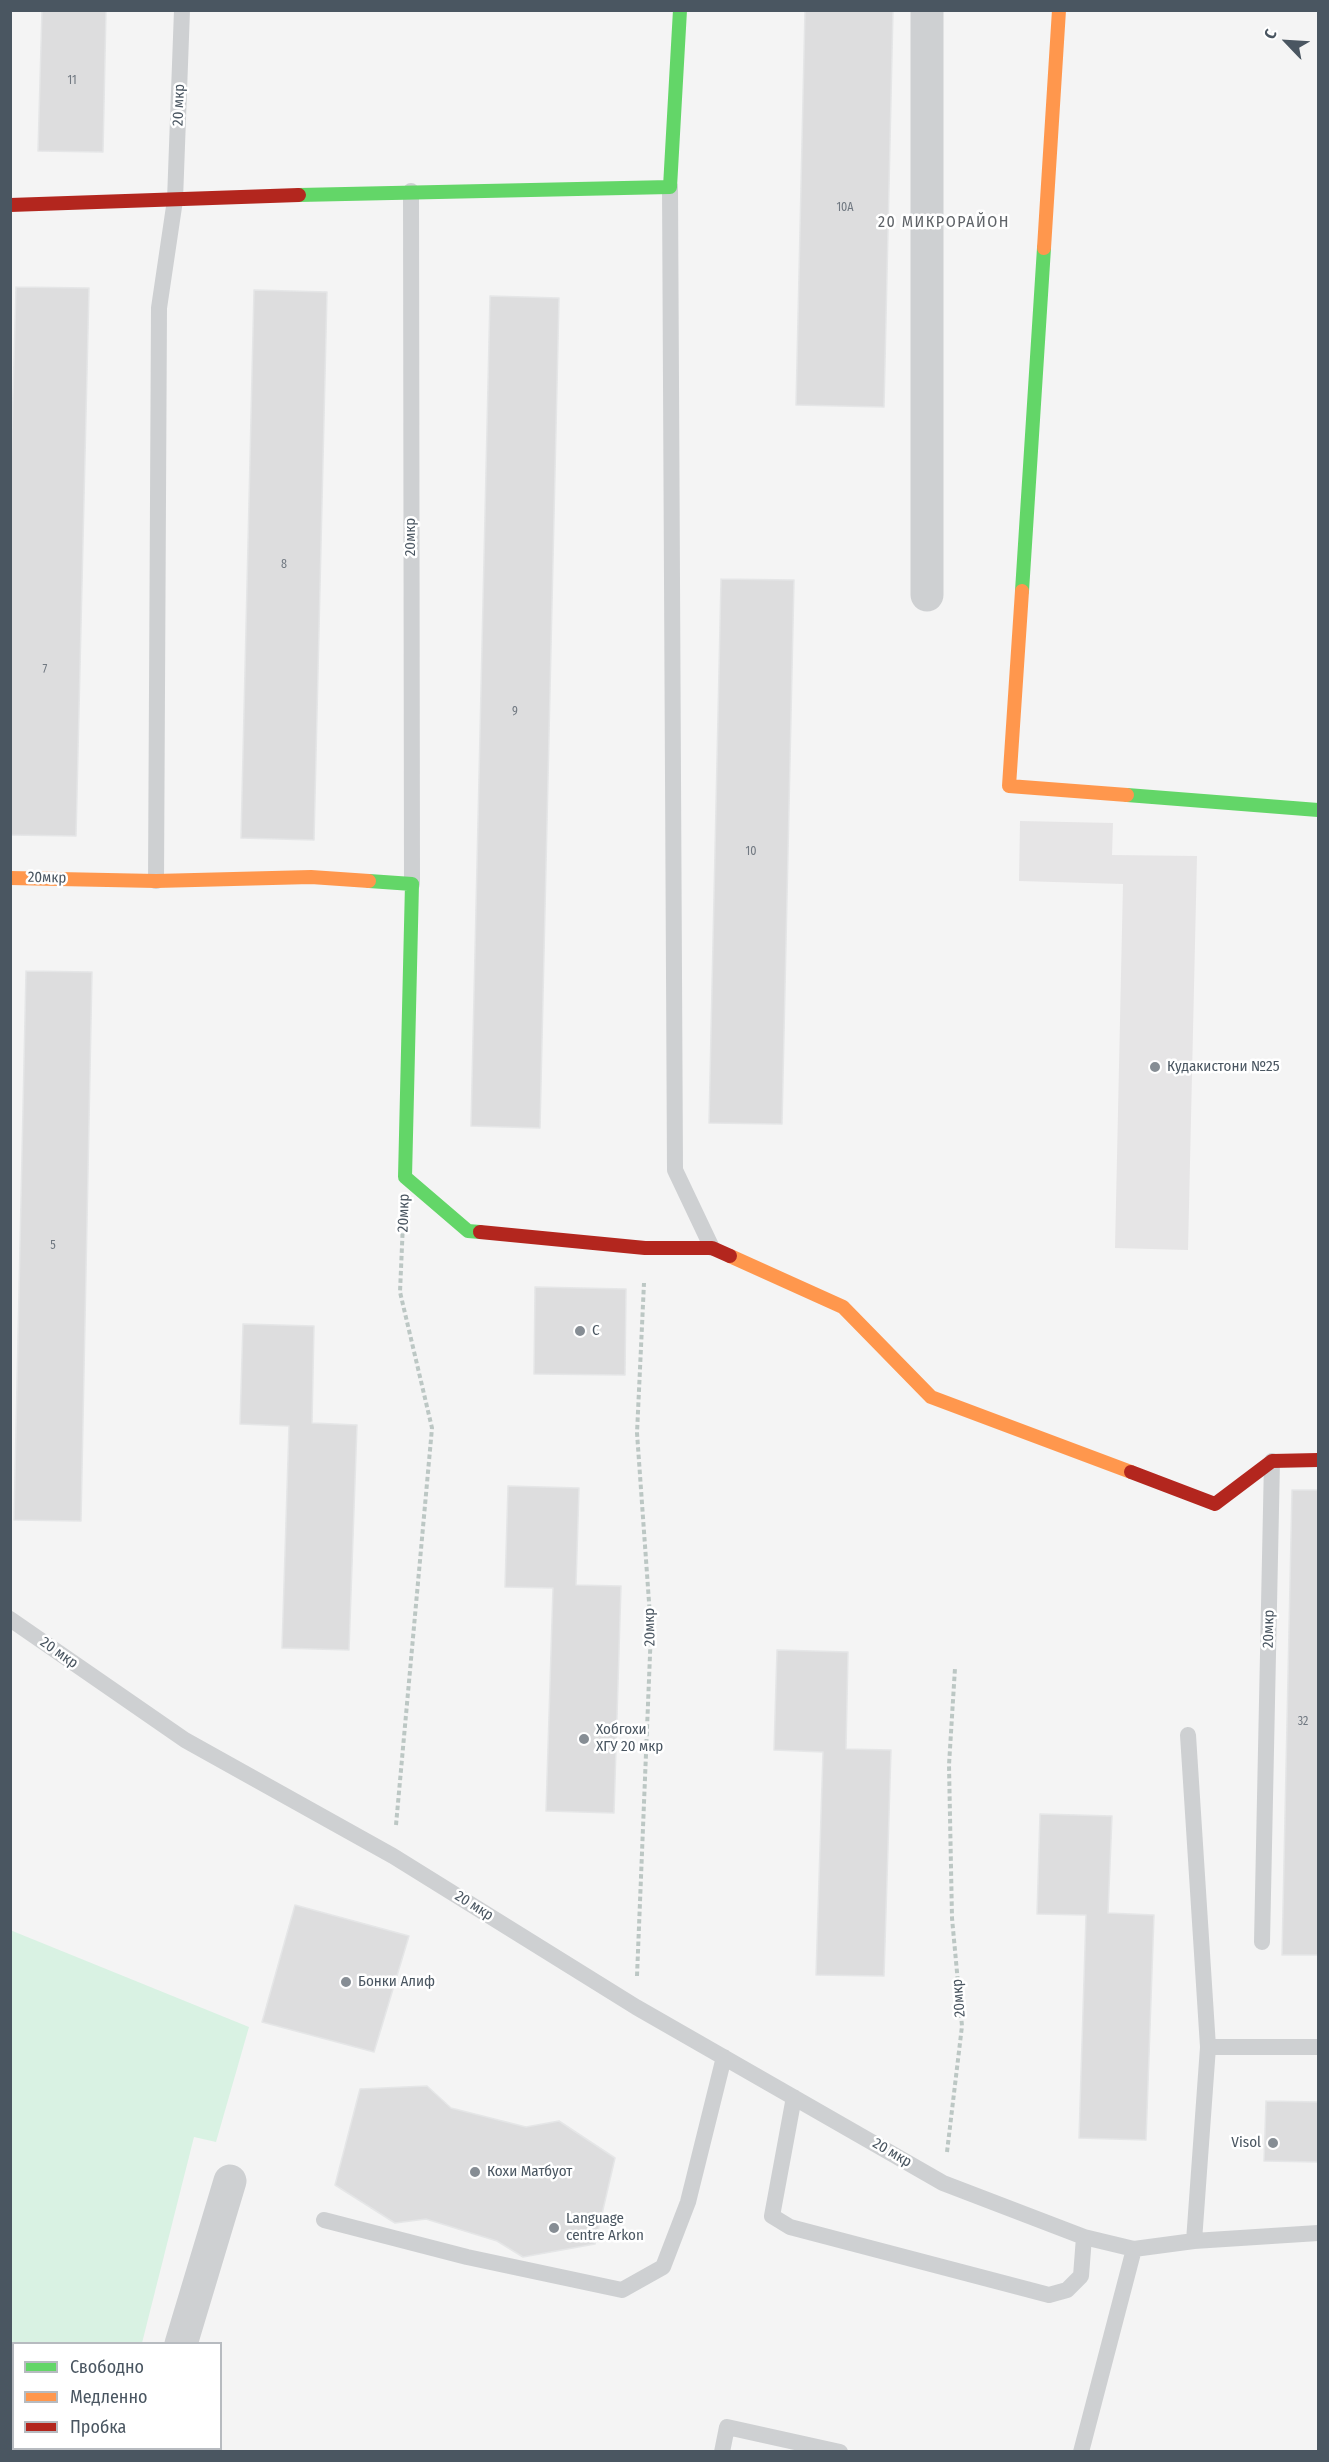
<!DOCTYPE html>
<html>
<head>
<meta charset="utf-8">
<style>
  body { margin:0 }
  #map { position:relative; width:1329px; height:2462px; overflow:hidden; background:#f4f4f4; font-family:"Fira Sans Condensed",sans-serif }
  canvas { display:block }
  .frame { position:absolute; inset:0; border:12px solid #4a5661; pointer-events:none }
  .legend { position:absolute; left:12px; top:2342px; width:210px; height:108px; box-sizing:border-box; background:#fff; border:2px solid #b7bbc0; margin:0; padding:8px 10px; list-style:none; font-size:18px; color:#4a5661 }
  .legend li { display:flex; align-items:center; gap:12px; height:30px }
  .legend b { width:30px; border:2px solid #b7bbc0 }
  .north { position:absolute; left:1257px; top:12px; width:60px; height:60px; -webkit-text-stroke:4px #fff; paint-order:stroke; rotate:295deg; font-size:16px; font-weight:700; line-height:24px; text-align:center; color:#4a5661 }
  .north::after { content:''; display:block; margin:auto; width:21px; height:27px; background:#4a5661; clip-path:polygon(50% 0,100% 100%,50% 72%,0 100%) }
</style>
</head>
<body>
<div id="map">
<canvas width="1329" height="2462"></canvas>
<div class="frame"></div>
<ul class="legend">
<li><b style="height:8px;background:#63d668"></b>Свободно</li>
<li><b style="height:8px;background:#ff974d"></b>Медленно</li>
<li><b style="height:8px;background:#b3261e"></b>Пробка</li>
</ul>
<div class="north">С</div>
</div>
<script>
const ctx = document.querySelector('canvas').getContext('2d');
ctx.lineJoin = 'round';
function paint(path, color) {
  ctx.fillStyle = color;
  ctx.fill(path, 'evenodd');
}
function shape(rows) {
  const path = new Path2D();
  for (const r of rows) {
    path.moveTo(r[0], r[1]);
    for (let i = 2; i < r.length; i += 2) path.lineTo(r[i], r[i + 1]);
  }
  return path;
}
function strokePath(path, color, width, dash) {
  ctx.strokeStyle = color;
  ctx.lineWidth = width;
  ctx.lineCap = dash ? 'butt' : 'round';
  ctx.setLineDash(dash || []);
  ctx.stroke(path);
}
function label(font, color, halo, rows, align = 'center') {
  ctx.font = font + ' "Fira Sans Condensed",sans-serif';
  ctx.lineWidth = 5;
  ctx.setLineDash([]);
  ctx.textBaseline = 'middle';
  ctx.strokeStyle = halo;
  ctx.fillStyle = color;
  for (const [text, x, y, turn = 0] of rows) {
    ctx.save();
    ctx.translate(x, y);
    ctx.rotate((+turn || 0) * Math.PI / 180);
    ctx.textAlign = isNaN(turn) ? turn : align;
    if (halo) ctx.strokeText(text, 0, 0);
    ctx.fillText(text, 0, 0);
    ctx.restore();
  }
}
paint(shape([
  [1020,821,1113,823,1112,855,1197,856,1188,1250,1115,1248,1123,884,1019,881]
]), '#e6e5e6');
paint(shape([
  [10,1930,249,2027,216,2142,194,2137,142,2343,14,2344,13,2367,10,2366]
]), '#d9f2e3');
const building = shape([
  [42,10,106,10,103,152,38,151,42,10],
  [805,10,893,10,884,407,796,405,805,10],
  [16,287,89,288,76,836,10,835,10,505,16,287],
  [254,290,327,292,314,840,241,838,254,290],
  [490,296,559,298,540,1128,471,1126,490,296],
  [721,579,794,580,782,1124,709,1123,721,579],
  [26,971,92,972,81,1521,14,1520,26,971],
  [535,1287,626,1289,625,1375,534,1374,535,1287],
  [243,1324,314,1326,312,1423,357,1425,349,1650,282,1648,289,1426,240,1424,243,1324],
  [508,1486,579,1488,576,1585,621,1586,614,1813,546,1811,553,1588,505,1587,508,1486],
  [1292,1490,1318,1490,1318,1955,1282,1955,1292,1490],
  [777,1650,848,1652,846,1749,891,1750,884,1976,816,1975,823,1752,774,1750,777,1650],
  [1040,1814,1112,1816,1108,1913,1154,1915,1146,2140,1079,2138,1086,1915,1037,1914,1040,1814],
  [295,1905,409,1936,374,2052,262,2022,295,1905],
  [427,2086,451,2108,526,2127,559,2121,615,2158,595,2244,523,2257,497,2241,426,2219,395,2223,335,2185,360,2089,427,2086],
  [1266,2101,1318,2102,1318,2162,1264,2161,1266,2101]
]);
paint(building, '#ddddde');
strokePath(building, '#e5e6e7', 1.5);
strokePath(shape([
  [396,1825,432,1428,400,1292,403,1223],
  [637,1976,651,1630,637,1433,644,1283],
  [947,2152,962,2026,952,1918,949,1765,955,1668]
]), '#bcc7c4', 4, [4.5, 3]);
strokePath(shape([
  [670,187,675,1170,712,1248],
  [411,191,412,884],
  [156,881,159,308,175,200,182,10],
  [10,1619,185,1740,393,1856,636,2007,943,2183,1084,2237,1134,2249,1194,2241,1318,2233],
  [1188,1735,1208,2047,1194,2241],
  [1262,1942,1272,1461],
  [1208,2047,1318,2047],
  [794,2097,772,2216,790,2227,1049,2295,1067,2290,1081,2276,1084,2237],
  [324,2220,467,2257,622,2290,663,2267,688,2202,724,2057],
  [722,2452,727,2427,840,2452],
  [1081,2452,1134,2249]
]), '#ced0d2', 16);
strokePath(shape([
  [927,10,927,595],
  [181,2344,230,2181]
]), '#ced0d2', 33);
strokePath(shape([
  [299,195,670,187,680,10],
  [1022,591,1044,248],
  [1127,795,1318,810],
  [369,881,412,884,405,1177,468,1231,480,1232],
  [10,2415,14,2416]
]), '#63d668', 14);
strokePath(shape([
  [1044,248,1059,10],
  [1022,591,1009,786,1127,795],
  [10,878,156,881,311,877,369,881],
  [730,1256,843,1307,931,1397,1131,1472],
  [137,2448,148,2452]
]), '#ff974d', 14);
strokePath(shape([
  [10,205,299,195],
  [480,1232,645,1248,712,1248,730,1256],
  [1131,1472,1215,1504,1272,1461,1318,1460]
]), '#b3261e', 14);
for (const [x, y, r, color] of [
  [1155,1067,6,"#868d94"],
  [580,1331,6,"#868d94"],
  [584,1739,6,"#868d94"],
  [346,1982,6,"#868d94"],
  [1273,2143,6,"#868d94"],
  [475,2172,6,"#868d94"],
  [554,2228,6,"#868d94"]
]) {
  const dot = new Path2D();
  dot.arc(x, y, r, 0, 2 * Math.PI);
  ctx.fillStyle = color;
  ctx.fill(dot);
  strokePath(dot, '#fff', 2);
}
label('12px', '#707881', null, [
  ["11",72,81],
  ["10А",845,208],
  ["8",284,565],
  ["7",45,670],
  ["9",515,712],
  ["10",751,852],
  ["5",53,1246],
  ["32",1303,1722]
]);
label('15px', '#4a5661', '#fff', [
  ["20 мкр",179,105,-88],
  ["20мкр",411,537,-90],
  ["20мкр",47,878,1],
  ["20мкр",404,1213,-88],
  ["20мкр",650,1627,-91],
  ["20мкр",1269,1629,-89],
  ["20 мкр",59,1653,35],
  ["20 мкр",474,1906,32],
  ["20мкр",959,1998,-95],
  ["20 мкр",892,2153,30]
]);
label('15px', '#4a5661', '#fff', [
  ["Кудакистони №25",1167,1067],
  ["С",592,1331],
  ["Хобгохи",596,1730],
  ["ХГУ 20 мкр",596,1747],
  ["Бонки Алиф",358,1982],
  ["Visol",1261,2143,"right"],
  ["Кохи Матбуот",487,2172],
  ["Language",566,2219],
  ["centre Arkon",566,2236]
], 'left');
ctx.letterSpacing = '1.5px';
label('16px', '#5f6368', '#fff', [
  ["20 МИКРОРАЙОН",944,223]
]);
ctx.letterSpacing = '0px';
</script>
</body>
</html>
